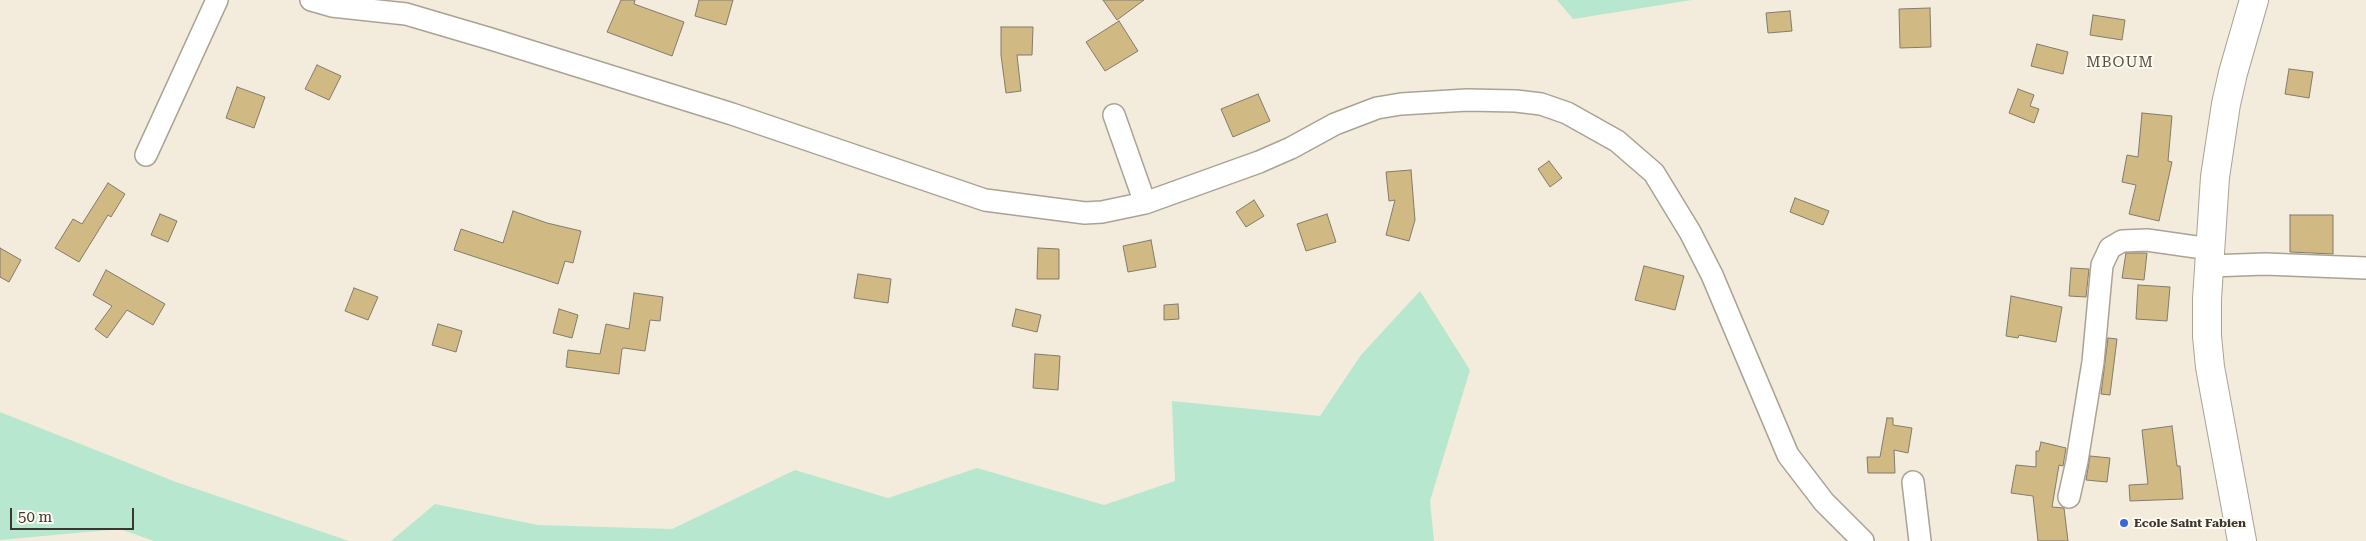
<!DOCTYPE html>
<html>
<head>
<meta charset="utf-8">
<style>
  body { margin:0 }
  #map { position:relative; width:2366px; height:541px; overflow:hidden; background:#f3ecdc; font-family:"Roboto Serif",serif }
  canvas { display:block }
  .scale { position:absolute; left:10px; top:508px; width:124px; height:22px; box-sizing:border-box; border:2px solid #3a3731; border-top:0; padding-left:6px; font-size:15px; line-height:18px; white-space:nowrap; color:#3a3731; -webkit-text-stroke:4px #fefaf0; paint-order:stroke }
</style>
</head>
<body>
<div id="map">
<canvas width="2366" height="541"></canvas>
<div class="scale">50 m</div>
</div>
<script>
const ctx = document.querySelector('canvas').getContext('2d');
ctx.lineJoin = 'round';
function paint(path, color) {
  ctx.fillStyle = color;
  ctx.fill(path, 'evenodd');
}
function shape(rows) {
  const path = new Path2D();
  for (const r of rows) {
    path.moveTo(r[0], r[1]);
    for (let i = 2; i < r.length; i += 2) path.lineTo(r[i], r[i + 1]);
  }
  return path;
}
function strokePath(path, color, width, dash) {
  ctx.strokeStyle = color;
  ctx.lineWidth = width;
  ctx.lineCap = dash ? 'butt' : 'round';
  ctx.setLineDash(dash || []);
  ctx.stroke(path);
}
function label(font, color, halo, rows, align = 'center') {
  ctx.font = font + ' "Roboto Serif",serif';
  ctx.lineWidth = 4;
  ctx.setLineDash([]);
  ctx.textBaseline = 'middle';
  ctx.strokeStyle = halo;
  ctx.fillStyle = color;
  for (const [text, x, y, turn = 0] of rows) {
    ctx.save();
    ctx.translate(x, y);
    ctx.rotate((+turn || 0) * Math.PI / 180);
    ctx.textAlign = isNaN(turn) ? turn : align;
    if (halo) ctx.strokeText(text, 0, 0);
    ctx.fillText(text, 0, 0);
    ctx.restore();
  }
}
paint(shape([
  [1557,0,1692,0,1573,19],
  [1420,291,1470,370,1430,501,1434,541,391,541,435,504,538,525,672,529,795,470,888,498,977,468,1104,505,1175,481,1172,401,1320,416,1361,355],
  [0,412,176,482,349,541,154,541,120,529,0,540]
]), '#b7e7cf');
const building = shape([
  [621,0,635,0,634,4,684,22,672,56,607,32,621,0],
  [699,0,733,0,726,25,695,16,699,0],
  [1103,0,1144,0,1117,20,1103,0],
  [1930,8,1931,47,1900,48,1899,9,1930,8],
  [1790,11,1792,31,1768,33,1766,13,1790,11],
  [2093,15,2125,20,2122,40,2090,35,2093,15],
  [1119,21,1138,51,1105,71,1086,42,1119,21],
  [1001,27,1033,27,1032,55,1017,55,1021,91,1006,93,1001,55,1001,27],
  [2037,44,2068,52,2063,74,2031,66,2037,44],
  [317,65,341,76,329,100,305,89,317,65],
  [2289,69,2313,72,2309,98,2285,94,2289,69],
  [237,87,265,97,254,128,226,118,237,87],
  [2018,89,2034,95,2030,106,2039,109,2034,123,2009,113,2018,89],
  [1258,94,1270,121,1233,137,1221,109,1258,94],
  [2142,113,2172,116,2168,161,2172,162,2159,221,2129,214,2136,185,2122,182,2127,155,2138,157,2142,113],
  [1549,161,1562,178,1550,187,1538,169,1549,161],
  [1411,170,1415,220,1409,241,1386,235,1395,200,1389,201,1386,172,1411,170],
  [108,183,125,194,111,217,108,215,79,262,55,248,73,219,82,224,108,183],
  [1795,198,1829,211,1823,225,1790,212,1795,198],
  [1254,200,1264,216,1246,227,1236,212,1254,200],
  [513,211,547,223,581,231,573,263,565,261,558,284,454,250,461,229,503,243,513,211],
  [160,214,177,221,168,242,151,235,160,214],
  [1327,214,1336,242,1306,251,1297,224,1327,214],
  [2290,215,2333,215,2333,254,2290,252,2290,215],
  [1151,240,1156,267,1128,272,1123,246,1151,240],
  [0,248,21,260,9,282,0,277,0,248],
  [1038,248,1059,249,1059,279,1037,279,1038,248],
  [2126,253,2147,253,2144,280,2122,278,2126,253],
  [1644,266,1684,276,1675,310,1635,300,1644,266],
  [2071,268,2089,269,2086,297,2069,296,2071,268],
  [106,270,165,304,153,325,127,310,107,338,95,329,112,306,93,295,106,270],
  [858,274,891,279,888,303,854,298,858,274],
  [2138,285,2170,287,2167,321,2136,319,2138,285],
  [354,288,378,297,368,320,345,311,354,288],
  [634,293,663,297,660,321,650,320,645,351,624,348,622,349,619,374,566,367,568,350,600,354,606,324,629,329,634,293],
  [2011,296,2062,307,2056,342,2019,335,2018,338,2006,336,2011,296],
  [1178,304,1179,319,1164,320,1164,305,1178,304],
  [559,309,578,315,572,338,553,333,559,309],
  [1016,309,1041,315,1037,332,1012,326,1016,309],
  [438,324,462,331,456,352,432,345,438,324],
  [2108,338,2117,339,2110,395,2101,394,2108,338],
  [1035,354,1060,356,1058,390,1033,388,1035,354],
  [1887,418,1893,418,1893,425,1912,428,1908,453,1894,450,1895,473,1868,473,1867,457,1880,457,1887,418],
  [2172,426,2177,466,2180,466,2183,499,2130,501,2129,485,2148,484,2142,430,2172,426],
  [2041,442,2066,448,2063,466,2059,465,2052,507,2064,508,2068,541,2038,541,2033,496,2011,493,2016,465,2036,467,2036,451,2039,451,2041,442],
  [2090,456,2110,458,2107,482,2086,480,2090,456]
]);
paint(building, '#d0b982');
strokePath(building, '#827b6d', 1);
const minor = shape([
  [311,0,332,6,406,14,491,39,732,114,985,200,1085,213,1102,212,1145,203,1259,162,1291,148,1335,124,1377,108,1401,104,1467,100,1516,101,1541,104,1567,113,1617,141,1654,173,1690,232,1712,275,1788,455,1824,502,1863,541],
  [1114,115,1145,203],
  [146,155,217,0],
  [2210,266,2265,264,2366,268],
  [1913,482,1920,541],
  [2069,497,2077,461,2093,362,2102,265,2110,248,2122,241,2147,240,2210,249]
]);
const major = shape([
  [2242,541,2210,367,2207,336,2207,299,2215,177,2226,104,2233,73,2254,0]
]);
strokePath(minor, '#aaa394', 24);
strokePath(major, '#aaa394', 30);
strokePath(minor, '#fff', 21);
strokePath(major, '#fff', 28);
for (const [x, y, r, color] of [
  [2124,523,5,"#3969d9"]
]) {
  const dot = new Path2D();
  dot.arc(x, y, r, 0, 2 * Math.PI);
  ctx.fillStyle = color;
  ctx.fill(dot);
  strokePath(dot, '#fefaf0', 2);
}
label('bold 12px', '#3a3731', '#fefaf0', [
  ["Ecole Saint Fabien",2134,523]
], 'left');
ctx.letterSpacing = '1px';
label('15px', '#565143', '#fefaf0', [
  ["MBOUM",2120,63]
]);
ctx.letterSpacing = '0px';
</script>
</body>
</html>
